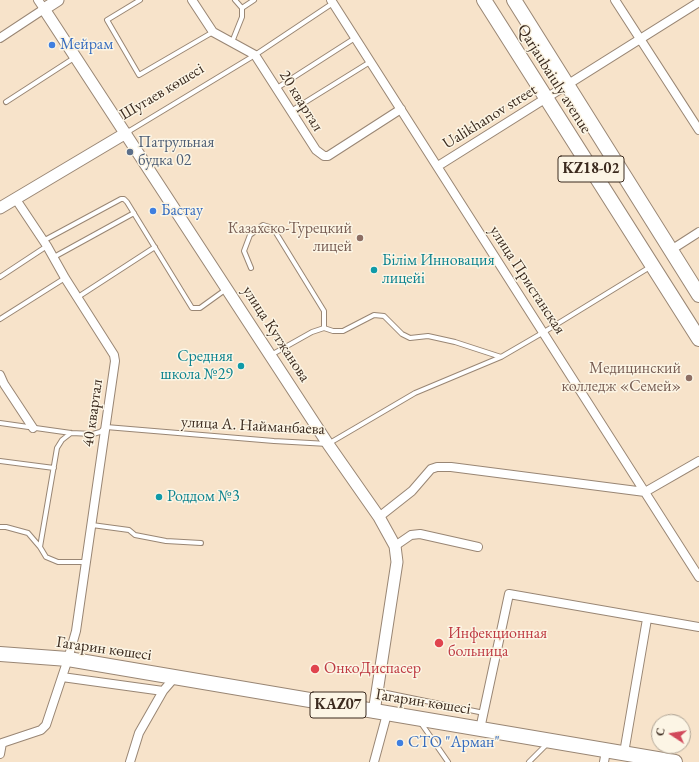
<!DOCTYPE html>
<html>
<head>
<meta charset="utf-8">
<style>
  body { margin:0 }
  #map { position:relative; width:699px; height:762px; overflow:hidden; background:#f7e3ca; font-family:"EB Garamond",serif }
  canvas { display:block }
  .north { position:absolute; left:651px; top:714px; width:40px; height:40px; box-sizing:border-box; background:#fcf5e5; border:1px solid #afa495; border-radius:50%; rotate:282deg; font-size:11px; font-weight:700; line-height:16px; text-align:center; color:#3b2a1e }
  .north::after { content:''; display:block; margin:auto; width:14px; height:18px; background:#d1495b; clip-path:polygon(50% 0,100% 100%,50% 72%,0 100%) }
</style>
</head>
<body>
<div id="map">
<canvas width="699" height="762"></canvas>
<div class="north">С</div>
</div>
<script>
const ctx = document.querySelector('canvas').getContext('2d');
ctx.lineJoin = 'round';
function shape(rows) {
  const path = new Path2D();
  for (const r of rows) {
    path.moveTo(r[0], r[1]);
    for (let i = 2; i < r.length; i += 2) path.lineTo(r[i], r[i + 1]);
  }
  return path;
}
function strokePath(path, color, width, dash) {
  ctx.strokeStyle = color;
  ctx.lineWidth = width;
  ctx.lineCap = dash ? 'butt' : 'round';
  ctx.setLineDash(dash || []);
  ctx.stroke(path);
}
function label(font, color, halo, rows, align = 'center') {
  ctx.font = font + ' "EB Garamond",serif';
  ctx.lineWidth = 3;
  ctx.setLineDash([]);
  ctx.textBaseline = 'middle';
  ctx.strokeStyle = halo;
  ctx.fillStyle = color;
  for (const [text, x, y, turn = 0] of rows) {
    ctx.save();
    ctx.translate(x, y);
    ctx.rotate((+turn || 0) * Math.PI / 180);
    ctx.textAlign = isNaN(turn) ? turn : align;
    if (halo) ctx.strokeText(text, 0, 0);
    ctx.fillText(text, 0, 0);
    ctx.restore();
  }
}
const lane = shape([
  [140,0,107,20,139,75,213,32],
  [242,8,254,0],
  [232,42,242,17,242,8,235,0],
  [277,88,355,38],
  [6,102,74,58],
  [291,111,370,62],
  [126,133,255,55,333,3],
  [43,241,121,199,124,199,127,202,192,308,200,308,225,290],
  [54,257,134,213],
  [251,268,244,251,250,235,263,225,273,228,324,311,324,328],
  [0,277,47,246],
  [78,297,155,247],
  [0,319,65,278],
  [271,355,312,332,324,328,333,331,343,331,374,315,384,316,402,334,410,338,428,336,455,342,501,357],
  [0,423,71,433,93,434,100,432,106,427,274,441,328,444,415,393,501,357,544,332,650,267],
  [0,461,54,468],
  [92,525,129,530,135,535,166,541,201,543],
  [0,527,6,527,28,533,40,547,46,557,58,562,86,562],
  [40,547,57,448,62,440,71,433],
  [377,691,484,713],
  [421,723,448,762],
  [529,762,547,744]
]);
const street = shape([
  [192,0,213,32,255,55,316,150,324,156,328,156,401,109],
  [331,0,699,577],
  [615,0,699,130],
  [0,38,44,9,38,0],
  [438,166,699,2],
  [671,250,699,232],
  [0,375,4,384,33,428],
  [379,517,412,491,431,469,437,467,451,467,645,492,699,461],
  [395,546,411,535,420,534,478,547],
  [62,677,163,691],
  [480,729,509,594,699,627],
  [624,753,647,619],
  [0,754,2,743,41,730,46,725,68,659,76,631,115,361,114,355,65,278,47,246,15,198],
  [130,762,139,733,163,691,175,677],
  [374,762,387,714],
  [604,762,606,751]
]);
const secondary = shape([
  [58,0,44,9,328,444,379,517,395,546,397,562,374,712],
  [0,208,126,133]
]);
const highway = shape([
  [484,0,699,339],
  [514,0,699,295],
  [0,654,68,659,675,762]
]);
strokePath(lane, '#998674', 6);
strokePath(street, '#998674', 10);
strokePath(secondary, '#998674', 13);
strokePath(highway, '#998674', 16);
strokePath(lane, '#fff', 4);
strokePath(street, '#fff', 8);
strokePath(secondary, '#fff', 11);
strokePath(highway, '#fff', 14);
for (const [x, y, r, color] of [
  [52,45,4,"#3f7fe0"],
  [130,152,4,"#5c6f8a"],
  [153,211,4,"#3f7fe0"],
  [360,238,4,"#8d6e63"],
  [374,270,4,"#0f9aa8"],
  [241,366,4,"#0f9aa8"],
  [689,378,4,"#8d6e63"],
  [159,497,4,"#0f9aa8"],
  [439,643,5,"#e0444e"],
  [315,669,5,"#e0444e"],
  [400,743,4,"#3f7fe0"]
]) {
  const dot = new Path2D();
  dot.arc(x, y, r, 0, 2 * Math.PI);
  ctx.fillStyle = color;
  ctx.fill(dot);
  strokePath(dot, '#fcf5e5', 1.5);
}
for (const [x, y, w] of [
  [591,169,66],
  [338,705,56]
]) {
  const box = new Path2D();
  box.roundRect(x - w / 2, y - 13, w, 26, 3);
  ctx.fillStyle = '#fcf5e5';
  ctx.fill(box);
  strokePath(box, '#3b2a1e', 1);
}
label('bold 15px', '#3b2a1e', null, [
  ["KZ18-02",591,169],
  ["KAZ07",338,705]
]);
label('16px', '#366cbe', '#fcf5e5', [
  ["Мейрам",60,45],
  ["Бастау",161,211],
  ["СТО \"Арман\"",408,743]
], 'left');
label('16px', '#3b2a1e', '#fcf5e5', [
  ["Qarjaubaiuly avenue",554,79,58],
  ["Шугаев көшесі",162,92,-31],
  ["20 квартал",301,101,58],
  ["Ualikhanov street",490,117,-32],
  ["улица Пристанская",527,280,57],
  ["улица Кутжанова",276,334,57],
  ["40 квартал",93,413,-82],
  ["улица А. Найманбаева",253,426,3],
  ["Гагарин көшесі",104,649,8],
  ["Гагарин көшесі",423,702,9]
]);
label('16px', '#4e5e75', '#fcf5e5', [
  ["Патрульная",138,143],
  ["будка 02",138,161]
], 'left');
label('16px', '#785e54', '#fcf5e5', [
  ["Казахско-Турецкий",352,229],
  ["лицей",352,247],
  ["Медицинский",681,369],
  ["колледж «Семей»",681,387]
], 'right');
label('16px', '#0d838f', '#fcf5e5', [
  ["Білім Инновация",382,261],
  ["лицейі",382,279],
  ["Средняя",233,357,"right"],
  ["школа №29",233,375,"right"],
  ["Роддом №3",167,497]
], 'left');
label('16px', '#be3a42', '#fcf5e5', [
  ["Инфекционная",448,634],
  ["больница",448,652],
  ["ОнкоДиспасер",324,669]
], 'left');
</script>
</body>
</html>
